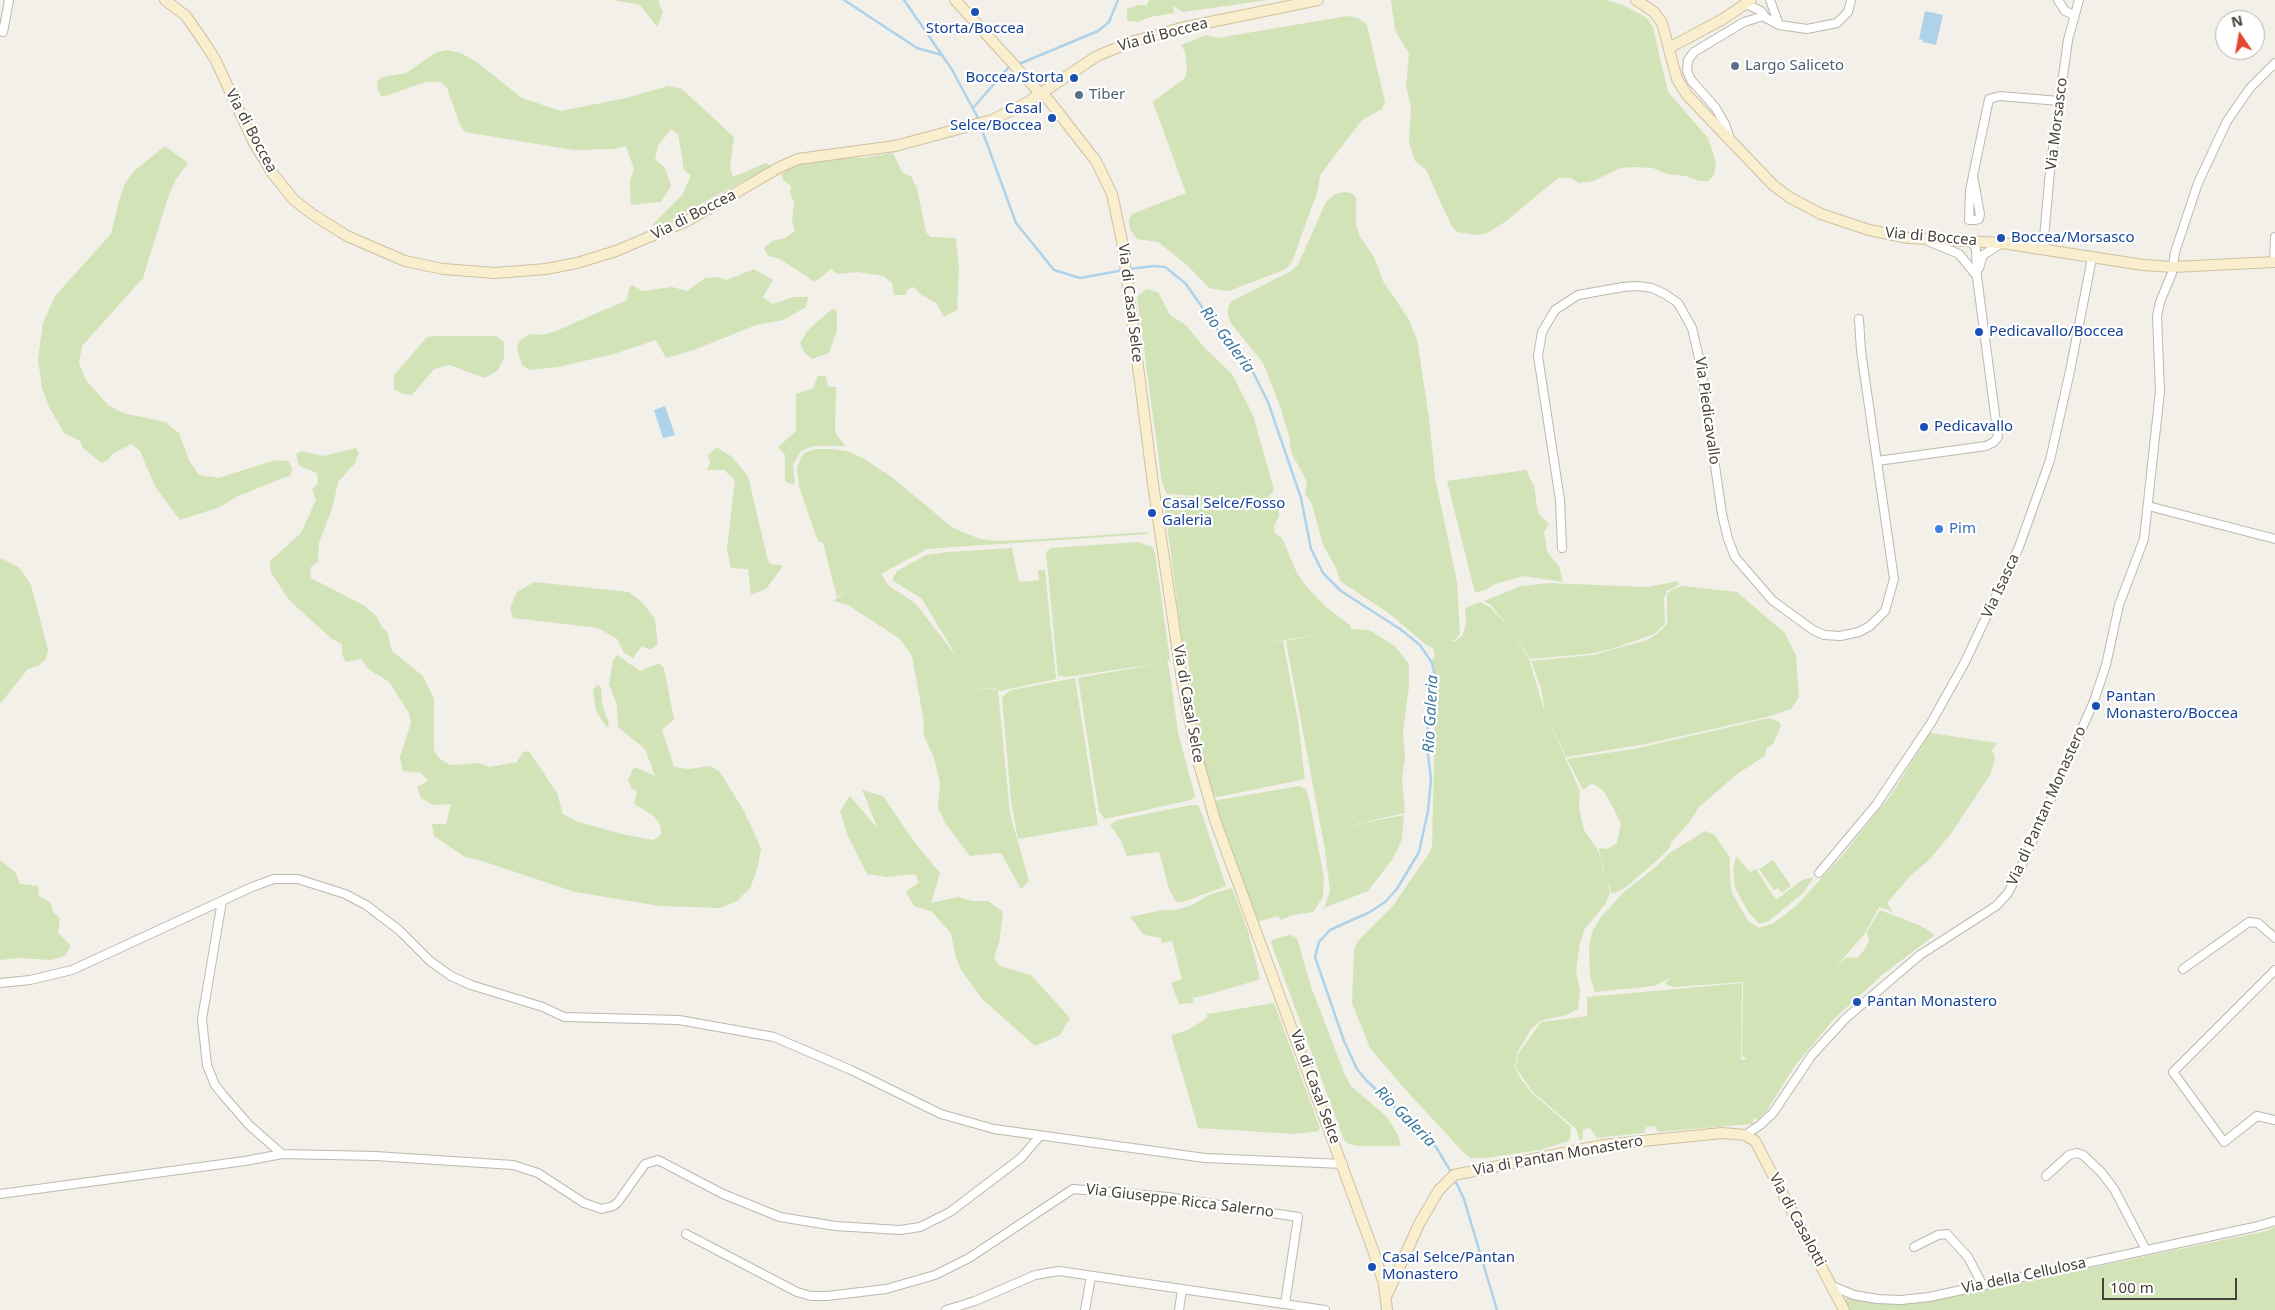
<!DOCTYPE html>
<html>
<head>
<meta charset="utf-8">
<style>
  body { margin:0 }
  #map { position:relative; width:2275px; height:1310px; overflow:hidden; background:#f3f0ea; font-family:"Noto Sans",sans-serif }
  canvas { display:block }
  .north { position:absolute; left:2215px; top:10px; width:50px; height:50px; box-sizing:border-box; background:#fff; border:1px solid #b5b3b0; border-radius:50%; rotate:348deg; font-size:14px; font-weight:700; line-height:20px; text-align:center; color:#474139 }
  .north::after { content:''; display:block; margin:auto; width:18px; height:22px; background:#e44730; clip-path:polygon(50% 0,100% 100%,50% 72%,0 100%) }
  .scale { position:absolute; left:2102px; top:1278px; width:135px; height:22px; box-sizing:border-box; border:2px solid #474139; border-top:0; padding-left:6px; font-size:15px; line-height:18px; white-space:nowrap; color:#474139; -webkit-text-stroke:4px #fff; paint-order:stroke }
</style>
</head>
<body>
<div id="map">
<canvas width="2275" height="1310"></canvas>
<div class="north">N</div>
<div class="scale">100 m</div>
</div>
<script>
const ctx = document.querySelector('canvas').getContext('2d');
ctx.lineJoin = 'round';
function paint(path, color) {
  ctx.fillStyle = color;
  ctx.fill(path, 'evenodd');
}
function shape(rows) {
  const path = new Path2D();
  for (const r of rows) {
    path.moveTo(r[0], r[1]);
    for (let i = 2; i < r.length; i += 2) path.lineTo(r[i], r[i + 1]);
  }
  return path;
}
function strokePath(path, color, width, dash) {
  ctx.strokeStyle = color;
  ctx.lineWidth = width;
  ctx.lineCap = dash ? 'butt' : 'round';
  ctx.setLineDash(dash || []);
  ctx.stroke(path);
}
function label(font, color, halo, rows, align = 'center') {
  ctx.font = font + ' "Noto Sans",sans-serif';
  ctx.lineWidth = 4.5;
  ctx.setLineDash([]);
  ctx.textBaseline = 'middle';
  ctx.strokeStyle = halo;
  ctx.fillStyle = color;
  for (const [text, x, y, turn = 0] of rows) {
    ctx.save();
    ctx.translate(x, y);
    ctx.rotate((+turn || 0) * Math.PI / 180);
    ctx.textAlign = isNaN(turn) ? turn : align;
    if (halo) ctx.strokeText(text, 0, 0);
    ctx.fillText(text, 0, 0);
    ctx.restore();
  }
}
paint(shape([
  [613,0,658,0,663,13,657,27,640,5],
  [1149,0,1268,0,1183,12,1173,6,1174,13,1150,17,1138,22,1127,21,1127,9,1138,5,1147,5],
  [1391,0,1607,0,1625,6,1647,18,1653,28,1668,92,1708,138,1716,162,1714,175,1708,181,1699,181,1686,176,1667,174,1653,168,1633,167,1621,168,1593,181,1579,183,1571,178,1558,178,1505,222,1487,233,1478,235,1457,232,1451,225,1426,170,1415,161,1409,143,1411,107,1406,86,1409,54,1395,30],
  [1347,16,1358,18,1367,25,1385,102,1382,109,1362,120,1320,175,1318,190,1292,262,1286,269,1229,291,1220,290,1209,288,1187,265,1158,242,1137,239,1130,229,1129,220,1132,214,1186,193,1153,102,1186,77,1187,67,1185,52,1181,45,1207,35,1218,38],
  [447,50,461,53,478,63,522,98,561,111,626,98,668,86,682,89,734,137,730,168,733,177,766,163,771,166,660,226,652,225,683,194,691,175,684,170,678,134,671,129,658,146,655,159,665,168,671,186,661,202,631,205,630,180,634,169,626,146,614,149,574,150,465,132,460,125,447,88,441,82,425,82,386,96,381,96,378,90,377,81,383,77,406,73,437,52],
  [165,146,188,163,175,181,168,197,143,278,82,346,79,363,86,380,109,406,123,413,165,422,179,433,189,460,199,475,219,478,275,460,288,461,292,468,291,475,236,497,220,507,180,520,156,488,140,451,131,444,112,454,108,460,101,463,83,448,80,441,64,433,49,407,42,388,38,359,43,323,55,296,111,234,119,201,125,183,134,171],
  [893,153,900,168,903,173,911,176,917,188,926,232,931,237,956,238,959,267,957,310,944,317,936,303,920,294,914,287,908,289,905,295,894,295,892,283,883,276,858,272,837,274,831,269,815,282,780,259,768,256,764,248,772,241,785,238,795,231,792,222,794,202,790,193,791,186,784,181,781,175,788,169,802,163,843,156,862,158],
  [1344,192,1351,193,1356,197,1356,223,1359,235,1374,257,1383,281,1408,318,1417,339,1429,418,1435,477,1457,582,1460,634,1455,640,1449,640,1455,641,1462,636,1466,624,1465,608,1480,602,1491,608,1507,625,1491,605,1484,601,1521,586,1549,583,1648,587,1678,581,1679,585,1667,591,1664,598,1665,624,1654,634,1612,649,1589,654,1530,659,1508,626,1529,659,1545,713,1541,688,1531,661,1593,655,1647,640,1657,634,1667,624,1667,594,1673,589,1683,586,1737,592,1785,633,1796,656,1799,697,1791,709,1771,716,1646,744,1566,757,1547,717,1580,791,1579,808,1582,822,1585,832,1598,850,1610,892,1606,903,1584,930,1580,943,1576,971,1580,990,1578,1009,1567,1015,1540,1021,1531,1029,1517,1053,1515,1068,1521,1079,1531,1092,1571,1127,1570,1139,1566,1142,1540,1150,1486,1158,1471,1158,1464,1153,1403,1087,1370,1048,1352,1003,1354,948,1358,941,1392,907,1430,852,1432,846,1436,676,1432,659,1435,658,1433,648,1426,645,1390,614,1340,581,1336,568,1323,545,1312,504,1305,494,1307,482,1291,452,1289,436,1280,406,1263,363,1231,323,1228,315,1228,307,1232,301,1291,271,1298,265,1326,202,1335,194],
  [754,269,773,280,763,297,773,304,793,297,808,297,806,307,783,320,756,325,694,350,666,358,656,340,614,354,558,367,529,370,522,365,517,349,520,340,530,334,541,335,556,331,627,300,629,288,632,285,642,291,672,287,687,291,705,278,717,277,727,280],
  [1146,289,1158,292,1170,315,1186,325,1203,346,1232,374,1253,415,1274,490,1268,497,1274,498,1278,507,1279,516,1274,526,1275,533,1282,538,1297,573,1306,586,1325,606,1351,626,1351,629,1369,630,1395,646,1409,664,1409,686,1403,731,1405,758,1402,778,1405,813,1338,828,1404,815,1402,839,1392,860,1368,891,1324,908,1330,891,1325,850,1286,641,1320,634,1268,643,1283,641,1298,721,1305,779,1218,797,1214,795,1203,761,1192,704,1188,658,1184,657,1164,500,1170,497,1209,497,1167,494,1162,483,1137,297],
  [832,309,837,311,837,330,829,353,812,359,804,352,800,343,808,330],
  [436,336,496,336,504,342,504,358,498,370,485,378,449,365,434,369,412,395,403,394,394,389,394,375,427,337],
  [818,376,826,376,828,387,836,387,835,432,845,446,814,446,801,451,793,464,795,485,785,482,785,455,778,447,796,431,796,394,813,388],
  [717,447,732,457,748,476,768,561,771,564,783,566,766,589,751,595,748,569,731,568,727,548,735,480,724,470,707,470,710,463,708,455],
  [356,448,359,453,355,463,338,482,333,506,319,543,318,562,310,568,311,578,365,606,377,617,382,628,387,631,392,651,423,676,434,699,434,751,441,760,451,765,479,763,489,767,517,762,523,752,529,751,557,793,563,814,578,822,626,835,654,840,661,834,660,825,654,816,634,804,637,791,632,789,628,780,634,767,655,776,645,749,618,727,617,705,609,684,613,660,617,655,640,671,659,663,664,668,674,719,662,730,674,767,689,769,711,766,720,772,744,811,761,848,758,867,750,888,737,901,720,908,659,906,575,892,482,861,465,857,434,836,432,824,446,824,451,804,433,805,421,798,417,787,428,781,421,773,403,771,400,757,411,723,409,713,389,682,368,669,361,659,346,662,342,655,342,644,332,639,290,601,271,573,270,561,301,533,316,500,312,489,318,483,317,473,299,466,296,454,302,451,323,456],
  [831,449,847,451,863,458,893,478,953,528,980,539,997,541,1043,539,1147,532,1148,534,927,549,881,574,888,585,916,604,957,657,922,599,892,580,897,571,926,555,947,552,1012,548,1019,582,1039,580,1038,570,1045,570,1056,679,1000,691,997,689,967,687,998,690,1010,814,1029,881,1021,889,1001,853,970,856,945,823,938,808,940,783,934,758,923,733,924,722,912,656,900,639,848,605,833,601,853,586,837,597,823,543,819,542,816,536,799,487,797,469,801,457,806,452,817,449],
  [1526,470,1534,486,1538,513,1549,524,1544,532,1547,551,1559,567,1563,582,1524,576,1495,584,1485,590,1475,593,1447,481],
  [1138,542,1152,547,1155,553,1170,660,1167,662,1169,667,1178,732,1195,796,1191,800,1105,819,1099,812,1078,678,1162,663,1067,677,1058,676,1046,552,1051,548],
  [0,558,19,567,31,585,48,650,46,659,38,666,28,669,0,704],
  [534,582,629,592,642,602,655,619,658,644,650,650,642,646,633,658,624,653,617,639,598,628,513,618,510,608,517,592],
  [1075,678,1098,825,1018,839,1011,801,1002,697,1011,690],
  [597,685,601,687,602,704,609,723,607,728,596,711,593,690],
  [1769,718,1779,722,1781,725,1773,744,1766,749,1766,755,1736,775,1699,807,1689,823,1671,842,1670,847,1663,855,1625,888,1612,894,1602,867,1599,848,1607,849,1617,843,1621,823,1605,793,1597,786,1591,784,1583,790,1567,759,1634,749],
  [1930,733,1997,743,1991,752,1994,753,1995,759,1990,775,1950,835,1929,860,1911,875,1887,903,1893,912,1879,907,1865,933,1841,961,1829,980,1841,962,1847,957,1857,958,1865,949,1869,941,1867,932,1880,910,1921,926,1935,935,1882,975,1834,1019,1794,1067,1766,1112,1757,1120,1755,1117,1752,1124,1658,1132,1655,1126,1646,1127,1644,1133,1597,1138,1590,1128,1583,1130,1583,1138,1580,1141,1576,1129,1533,1092,1516,1068,1518,1054,1541,1022,1587,1016,1587,997,1742,983,1741,1060,1747,1059,1742,1056,1743,982,1675,987,1666,985,1665,983,1672,977,1654,986,1595,992,1590,976,1589,945,1593,930,1601,917,1624,892,1659,864,1668,854,1705,831,1715,835,1730,858,1730,878,1732,893,1748,921,1759,928,1774,923,1797,905,1841,857,1890,796],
  [1299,786,1306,789,1310,803,1324,878,1323,897,1313,912,1292,915,1281,920,1278,916,1257,922,1213,801],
  [862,790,883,796,915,843,940,873,931,903,958,897,972,901,988,901,1003,912,999,943,994,958,1000,966,1031,975,1070,1018,1060,1035,1035,1046,982,999,961,970,955,955,951,933,931,911,914,906,906,892,919,882,915,874,887,877,867,874,847,834,840,811,850,796,878,829],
  [1191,805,1198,805,1202,814,1226,886,1183,902,1176,902,1169,889,1159,852,1127,856,1120,839,1110,825,1117,820],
  [1736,856,1750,872,1756,869,1776,900,1802,880,1814,877,1803,893,1769,921,1759,924,1747,910,1735,888,1733,870],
  [0,860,16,873,20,884,38,886,39,896,51,903,53,912,60,918,58,933,71,946,65,956,51,960,19,958,0,960],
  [1773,860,1791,886,1782,893,1778,888,1774,890,1759,869],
  [1232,888,1248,931,1260,978,1258,980,1206,995,1193,998,1192,995,1194,1003,1179,1004,1171,983,1182,979,1172,941,1162,943,1161,938,1144,935,1130,917,1163,910,1176,910,1192,905,1209,895],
  [1290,935,1297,938,1311,987,1345,1075,1351,1086,1387,1117,1398,1135,1401,1146,1359,1146,1349,1144,1344,1140,1271,943,1272,940],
  [1274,1003,1320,1128,1318,1131,1295,1134,1198,1128,1171,1035,1188,1030,1207,1018,1207,1014],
  [2275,1227,2275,1310,1848,1310,1843,1301,1849,1297,1893,1304,1913,1302,2085,1269,2266,1231]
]), '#d1e3b7');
paint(shape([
  [1925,11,1943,15,1936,45,1923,42,1923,40,1919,39],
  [665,406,675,435,663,438,654,410]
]), '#add2ea');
strokePath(shape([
  [844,0,917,48,942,55],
  [904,0,951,68,978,118],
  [1019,64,1098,31,1109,22,1118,0],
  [973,108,1008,68],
  [982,130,1016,223,1054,270,1080,278,1124,270],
  [1129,269,1154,266,1165,267,1174,274,1186,284,1220,333,1250,366,1268,402,1301,498,1311,549,1323,573,1341,591,1400,629,1420,645,1432,663,1435,676,1428,713,1427,747,1431,779,1428,811,1419,852,1397,889,1385,902,1370,912,1330,930,1319,942,1315,957,1344,1041,1357,1069,1366,1080,1436,1147,1451,1172],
  [1455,1180,1464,1199,1497,1310]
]), '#add2ea', 2.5);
const street = shape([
  [1770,0,1779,25],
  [2058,0,2065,11,2074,15],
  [1746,4,1761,11,1766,18,1779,25,1807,29,1837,23,1848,12,1851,0],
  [3,32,9,0],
  [1729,136,1725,124,1715,107,1691,80,1687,71,1688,60,1694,52,1744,22,1764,16],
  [1973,176,1980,214,1979,219,1975,220,1969,220,1970,190,1989,99,2000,96,2059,101],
  [1928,241,1959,254,1976,275],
  [2043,249,2050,171,2068,40,2079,0],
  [2274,262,2275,237],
  [1979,268,1983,255,2002,243],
  [1877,461,1986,446,1994,442,1998,437,1977,277,1976,249,1971,241],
  [2148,506,2275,539],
  [1562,548,1560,500,1538,356,1542,332,1555,310,1578,295,1623,287,1638,286,1652,288,1665,294,1678,303,1692,328,1700,362,1722,514,1728,539,1735,557,1772,600,1813,630,1824,635,1840,636,1859,632,1870,626,1885,611,1894,579,1861,351,1859,319],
  [1819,873,1876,805,1931,723,1965,662,2019,547,2050,460,2070,371,2092,258],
  [222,901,202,1019,207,1065,215,1085,223,1095,249,1125,282,1154],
  [2183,969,2249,922,2258,923,2275,938],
  [2275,970,2173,1072,2224,1142,2257,1116,2275,1120],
  [0,983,30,980,72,970,252,887,274,879,298,879,345,894,366,905,399,930,430,961,451,976,471,985,543,1007,564,1017,679,1020,774,1037,851,1070,941,1114,994,1129,1205,1158,1343,1164],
  [1745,1135,1760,1125,1773,1113,1812,1055,1846,1018,1920,955,1996,906,2008,893,2017,876,2094,701,2106,665,2119,605,2144,539,2160,391,2157,316,2160,302,2172,273,2175,252,2198,183,2227,121,2250,88,2275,63],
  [2046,1176,2069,1155,2077,1153,2083,1155,2101,1172,2114,1189,2146,1250],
  [0,1194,245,1161,282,1154,375,1156,513,1165,538,1173,584,1203,602,1209,613,1206,618,1202,645,1164,658,1160,723,1194,780,1217,835,1226,900,1230,920,1227,950,1212,1021,1158,1040,1136],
  [686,1234,797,1292,811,1296,827,1296,886,1289,935,1275,969,1258,1073,1189,1168,1197,1298,1217,1285,1304],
  [1914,1247,1938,1235,1947,1234,1968,1257,1982,1284],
  [1832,1286,1854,1295,1877,1299,1901,1300,1929,1297,2254,1227,2275,1221],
  [946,1310,975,1301,1035,1275,1059,1271,1325,1310],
  [1085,1310,1091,1277],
  [1179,1310,1182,1290]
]);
const secondary = shape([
  [165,0,186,16,204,42,215,59,254,143,273,174,294,200,312,214,347,236,405,261,443,269,495,273,546,269,577,263,616,251,687,221,780,167,798,159,895,146,992,120,1028,102,1097,56,1131,42,1181,28,1318,0],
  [955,0,1036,89,1047,98,1096,161,1112,194,1122,241,1153,484,1182,680,1197,757,1215,820,1373,1250,1384,1284,1387,1310],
  [1636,0,1654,12,1662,23,1677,79,1687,95,1773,185,1789,197,1821,214,1869,230,1908,238,2002,243,2143,265,2173,267,2275,262],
  [1669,48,1723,19,1751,0],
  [1386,1297,1420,1222,1439,1190,1454,1175,1603,1145,1722,1133,1745,1135,1755,1141,1844,1310]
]);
strokePath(street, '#beb8ad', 10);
strokePath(secondary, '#cec19e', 12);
strokePath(street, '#fff', 8);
strokePath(secondary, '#f9eece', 10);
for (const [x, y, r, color] of [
  [975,12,5,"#1a4fb4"],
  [1735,66,5,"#5c6f8a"],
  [1074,78,5,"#1a4fb4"],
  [1079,95,5,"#5c6f8a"],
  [1052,118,5,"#1a4fb4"],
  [2001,238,5,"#1a4fb4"],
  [1979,332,5,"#1a4fb4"],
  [1924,427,5,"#1a4fb4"],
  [1152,513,5,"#1a4fb4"],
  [1939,529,5,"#3f7fe0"],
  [2096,706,5,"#1a4fb4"],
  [1857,1002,5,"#1a4fb4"],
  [1372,1267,5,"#1a4fb4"]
]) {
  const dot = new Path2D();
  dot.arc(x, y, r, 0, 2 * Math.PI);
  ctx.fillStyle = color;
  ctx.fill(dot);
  strokePath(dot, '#fff', 2);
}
label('15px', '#164399', '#fff', [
  ["Storta/Boccea",975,29,"center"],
  ["Boccea/Storta",1064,78,"right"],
  ["Casal",1042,109,"right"],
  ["Selce/Boccea",1042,126,"right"],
  ["Boccea/Morsasco",2011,238],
  ["Pedicavallo/Boccea",1989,332],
  ["Pedicavallo",1934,427],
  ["Casal Selce/Fosso",1162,504],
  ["Galeria",1162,521],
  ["Pantan",2106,697],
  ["Monastero/Boccea",2106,714],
  ["Pantan Monastero",1867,1002],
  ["Casal Selce/Pantan",1382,1258],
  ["Monastero",1382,1275]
], 'left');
label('15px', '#474139', '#fff', [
  ["Via di Boccea",1163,35,-15],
  ["Via Morsasco",2057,124,-83],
  ["Via di Boccea",251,131,62],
  ["Via di Boccea",694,215,-27],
  ["Via di Boccea",1931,237,5],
  ["Via di Casal Selce",1130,303,83],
  ["Via Piedicavallo",1707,411,82],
  ["Via Isasca",2001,586,-65],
  ["Via di Casal Selce",1188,704,80],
  ["Via di Pantan Monastero",2047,806,-66],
  ["Via di Casal Selce",1315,1087,70],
  ["Via di Pantan Monastero",1558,1156,-10],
  ["Via Giuseppe Ricca Salerno",1180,1201,7],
  ["Via di Casalotti",1797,1220,62],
  ["Via della Cellulosa",2024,1276,-12]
]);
label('15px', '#4e5e75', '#fff', [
  ["Largo Saliceto",1745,66],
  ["Tiber",1089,95]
], 'left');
label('15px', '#366cbe', '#fff', [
  ["Pim",1949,529]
], 'left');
label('italic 16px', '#3a78a0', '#fff', [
  ["Rio Galeria",1227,340,53],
  ["Rio Galeria",1431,714,-87],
  ["Rio Galeria",1405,1117,45]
]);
</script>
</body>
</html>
